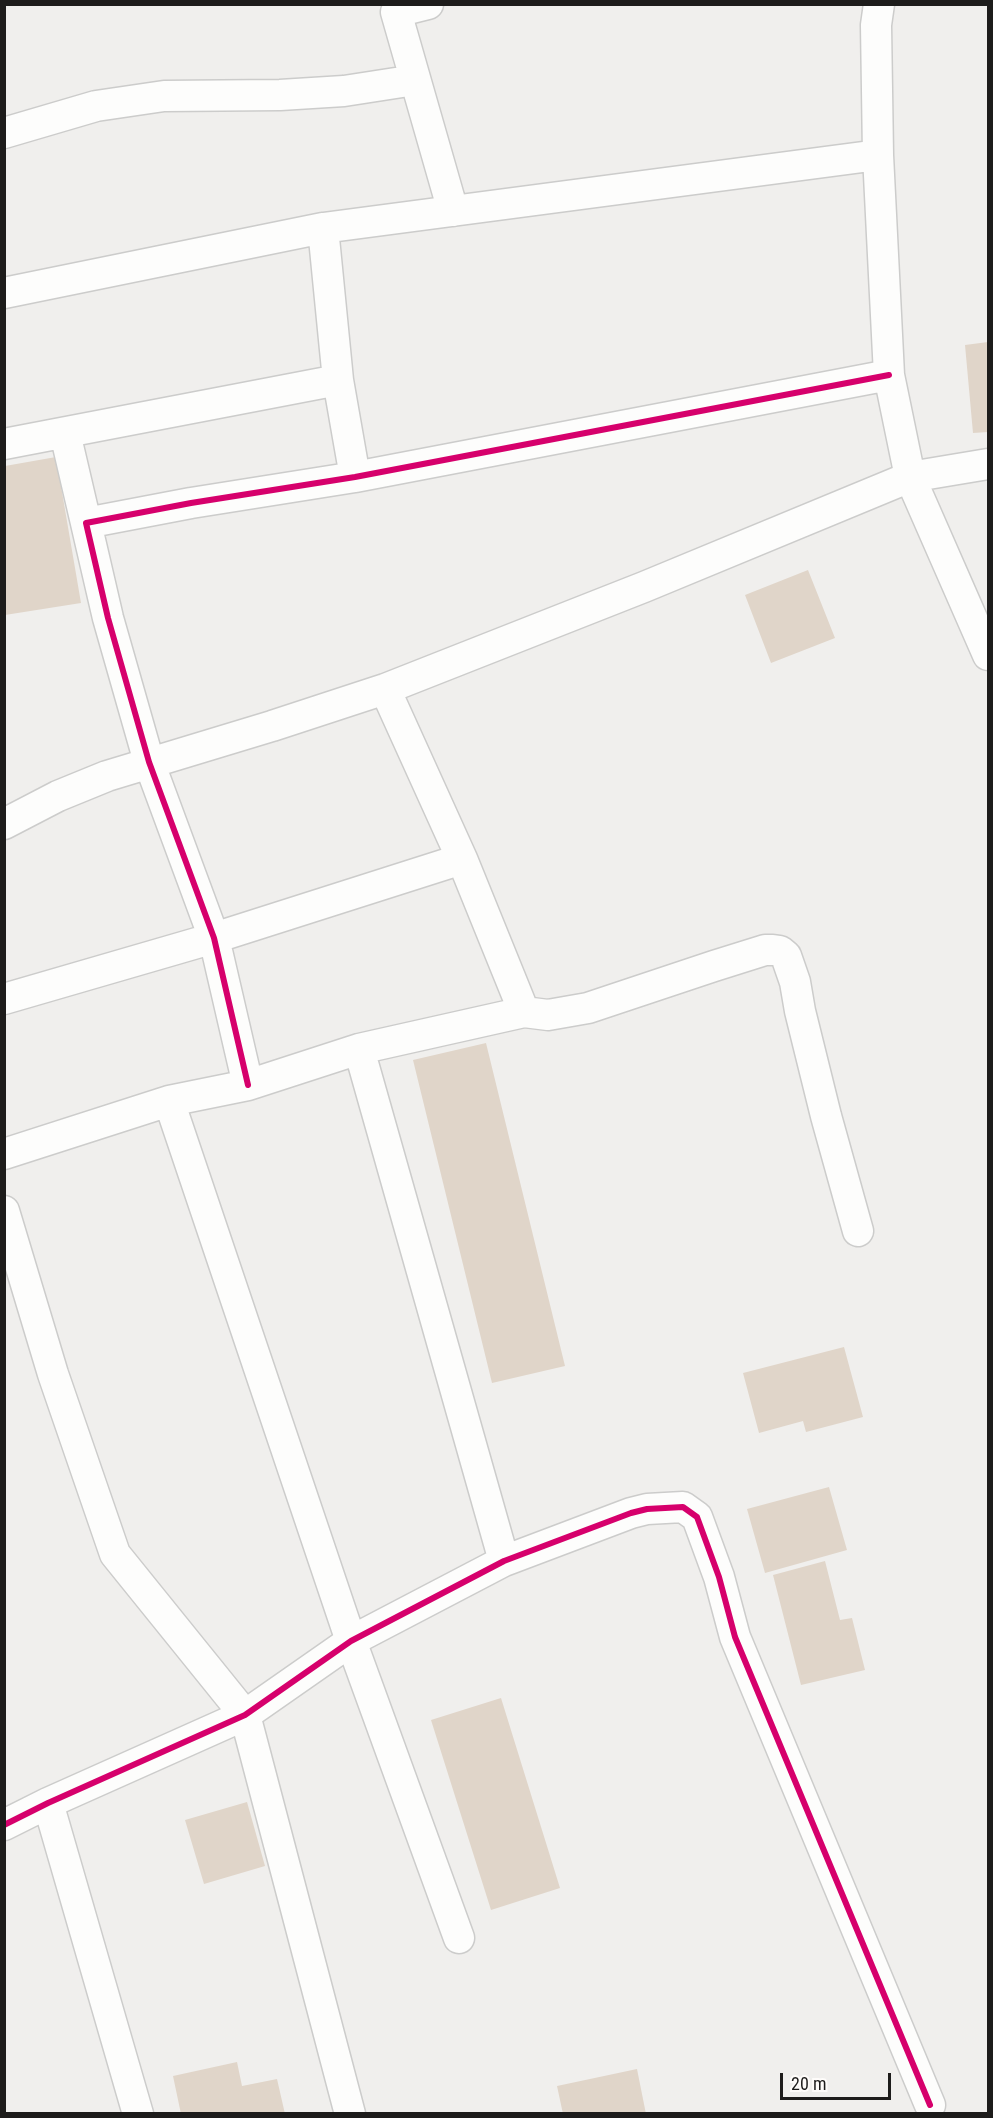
<!DOCTYPE html>
<html>
<head>
<meta charset="utf-8">
<style>
  body { margin:0 }
  #map { position:relative; width:993px; height:2118px; overflow:hidden; background:#f0efed; font-family:"Roboto Condensed",sans-serif }
  canvas { display:block }
  .frame { position:absolute; inset:0; border:6px solid #1d1c1b; pointer-events:none }
  .scale { position:absolute; left:780px; top:2073px; width:111px; height:27px; box-sizing:border-box; border:3px solid #1d1c1b; border-top:0; padding-left:8px; font-size:18px; line-height:21px; white-space:nowrap; color:#1d1c1b; -webkit-text-stroke:4px #fefcfa; paint-order:stroke }
</style>
</head>
<body>
<div id="map">
<canvas width="993" height="2118"></canvas>
<div class="frame"></div>
<div class="scale">20 m</div>
</div>
<script>
const ctx = document.querySelector('canvas').getContext('2d');
ctx.lineJoin = 'round';
function paint(path, color) {
  ctx.fillStyle = color;
  ctx.fill(path, 'evenodd');
}
function shape(rows) {
  const path = new Path2D();
  for (const r of rows) {
    path.moveTo(r[0], r[1]);
    for (let i = 2; i < r.length; i += 2) path.lineTo(r[i], r[i + 1]);
  }
  return path;
}
function strokePath(path, color, width, dash) {
  ctx.strokeStyle = color;
  ctx.lineWidth = width;
  ctx.lineCap = dash ? 'butt' : 'round';
  ctx.setLineDash(dash || []);
  ctx.stroke(path);
}
paint(shape([
  [988,342,988,432,973,433,965,345],
  [56,457,81,603,5,615,5,466],
  [808,570,835,638,771,663,745,595],
  [486,1043,565,1366,492,1383,413,1060],
  [844,1347,863,1417,806,1432,803,1421,759,1433,743,1373],
  [829,1487,847,1550,765,1573,747,1509],
  [825,1561,840,1620,852,1618,865,1670,801,1685,773,1575],
  [501,1698,560,1888,491,1910,431,1720],
  [247,1802,265,1866,204,1884,185,1820],
  [237,2062,242,2086,277,2079,285,2114,181,2114,173,2076],
  [637,2069,646,2114,563,2114,557,2086]
]), '#e0d5c9');
const minor = shape([
  [428,4,396,12,453,211],
  [879,4,876,25,878,155,889,375,910,477,988,655],
  [4,133,96,106,164,96,280,95,344,91,415,80],
  [323,228,338,380,355,477],
  [4,293,323,228,878,155],
  [65,433,86,523],
  [4,444,338,380],
  [385,689,462,859,524,1012],
  [4,824,58,796,107,776,272,726,385,689,644,587,910,477,988,464],
  [4,999,214,938,462,859],
  [359,1049,504,1561],
  [248,1085,214,938,149,762,108,618,86,523,191,503,355,477,889,375],
  [169,1101,351,1641,459,1938],
  [4,1154,169,1101,248,1085,359,1049,524,1012,548,1015,588,1008,714,966,765,950,773,950,780,951,786,956,795,982,800,1011,826,1116,858,1231],
  [4,1211,53,1374,115,1554,245,1715,350,2114],
  [48,1803,138,2114],
  [4,1825,48,1803,245,1715,351,1641,504,1561,631,1513,647,1509,683,1507,697,1517,719,1577,735,1637,930,2105]
]);
strokePath(minor, '#cccccb', 33);
strokePath(minor, '#fdfdfc', 30);
strokePath(shape([
  [248,1085,214,938,149,762,108,618,86,523,191,503,355,477,889,375],
  [4,1825,48,1803,245,1715,351,1641,504,1561,631,1513,647,1509,683,1507,697,1517,719,1577,735,1637,930,2105]
]), '#d6006c', 6);
</script>
</body>
</html>
